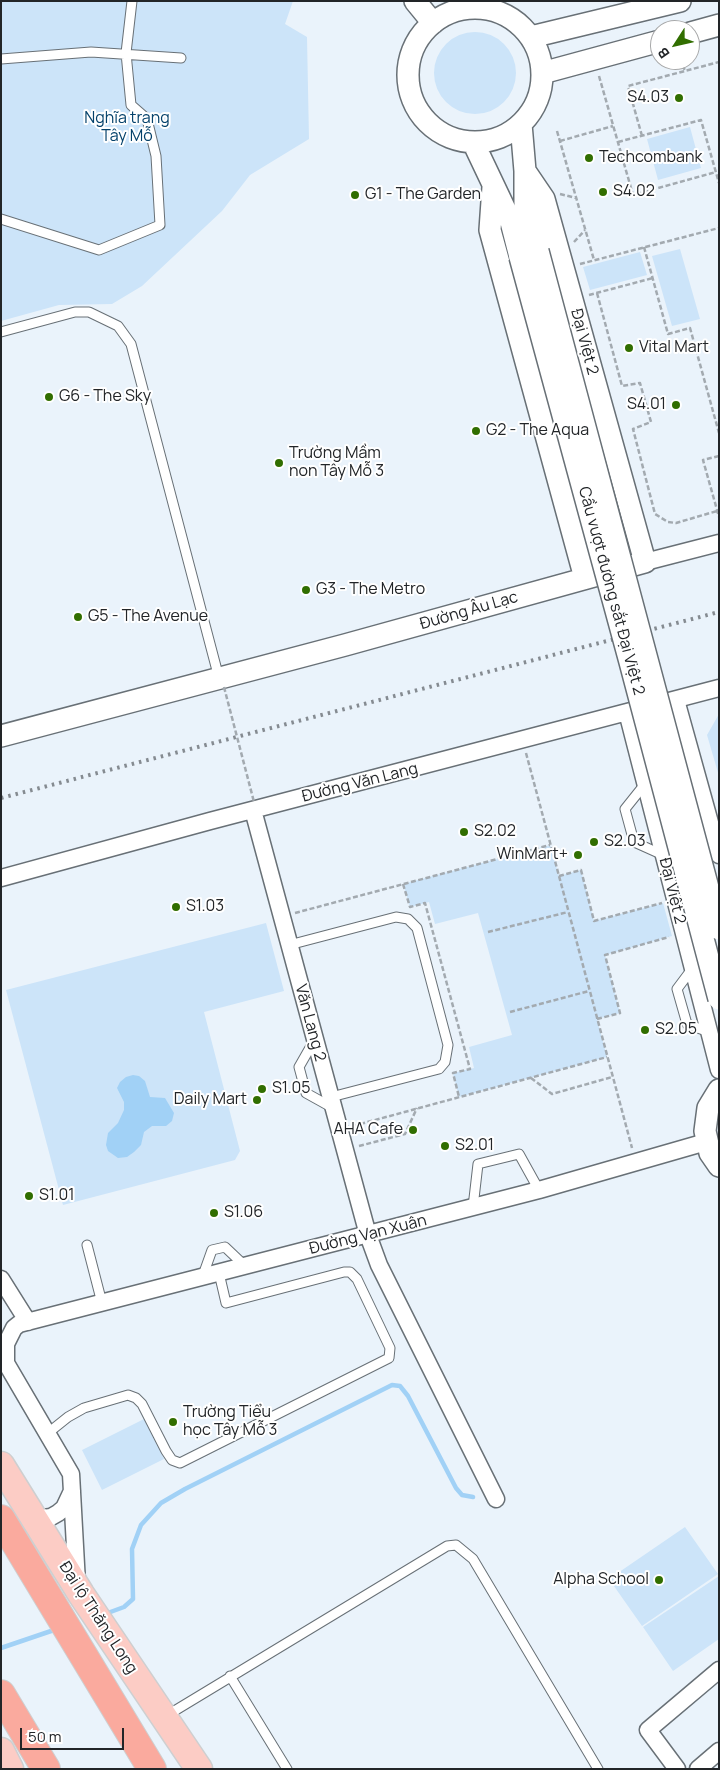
<!DOCTYPE html>
<html>
<head>
<meta charset="utf-8">
<style>
  body { margin:0 }
  #map { position:relative; width:720px; height:1770px; overflow:hidden; background:#eaf3fb; font-family:Manrope,sans-serif }
  canvas { display:block }
  .frame { position:absolute; inset:0; border:2px solid #222528; pointer-events:none }
  .north { position:absolute; left:650px; top:20px; width:50px; height:50px; box-sizing:border-box; background:#fff; border:1px solid #a7a8a9; border-radius:50%; rotate:235deg; font-size:14px; font-weight:700; line-height:20px; text-align:center; color:#222528 }
  .north::after { content:''; display:block; margin:auto; width:18px; height:22px; background:#316e00; clip-path:polygon(50% 0,100% 100%,50% 72%,0 100%) }
  .scale { position:absolute; left:20px; top:1728px; width:104px; height:22px; box-sizing:border-box; border:2px solid #222528; border-top:0; padding-left:6px; font-size:15px; line-height:18px; white-space:nowrap; color:#222528; -webkit-text-stroke:4px #fff; paint-order:stroke }
</style>
</head>
<body>
<div id="map">
<canvas width="720" height="1770"></canvas>
<div class="frame"></div>
<div class="north">B</div>
<div class="scale">50 m</div>
</div>
<script>
const ctx = document.querySelector('canvas').getContext('2d');
ctx.lineJoin = 'round';
function paint(path, color) {
  ctx.fillStyle = color;
  ctx.fill(path, 'evenodd');
}
function shape(rows) {
  const path = new Path2D();
  for (const r of rows) {
    if (r.length === 3) {
      path.moveTo(r[0] + r[2], r[1]);
      path.arc(r[0], r[1], r[2], 0, 2 * Math.PI);
      continue;
    }
    path.moveTo(r[0], r[1]);
    for (let i = 2; i < r.length; i += 2) path.lineTo(r[i], r[i + 1]);
  }
  return path;
}
function strokePath(path, color, width, dash) {
  ctx.strokeStyle = color;
  ctx.lineWidth = width;
  ctx.lineCap = dash ? 'butt' : 'round';
  ctx.setLineDash(dash || []);
  ctx.stroke(path);
}
function label(font, color, halo, rows, align = 'center') {
  ctx.font = font + ' Manrope,sans-serif';
  ctx.lineWidth = 4;
  ctx.setLineDash([]);
  ctx.textBaseline = 'middle';
  ctx.strokeStyle = halo;
  ctx.fillStyle = color;
  for (const [text, x, y, turn = 0] of rows) {
    ctx.save();
    ctx.translate(x, y);
    ctx.rotate((+turn || 0) * Math.PI / 180);
    ctx.textAlign = isNaN(turn) ? turn : align;
    if (halo) ctx.strokeText(text, 0, 0);
    ctx.fillText(text, 0, 0);
    ctx.restore();
  }
}
paint(shape([
  [1,1,293,1,285,24,307,37,309,139,250,175,222,211,142,286,112,304,59,305,1,321],
  [475,73,41],
  [690,127,701,168,658,180,647,139],
  [680,249,700,319,672,326,652,256],
  [640,252,647,275,590,290,583,267],
  [719,714,719,776,707,735],
  [550,845,559,876,581,870,594,921,663,903,672,936,605,955,620,1013,597,1019,607,1057,459,1097,453,1073,474,1068,469,1047,512,1035,478,913,435,924,429,902,410,907,403,884],
  [266,923,284,991,204,1012,240,1151,235,1160,63,1205,6,990],
  [144,1419,164,1459,102,1490,82,1450],
  [685,1527,718,1574,642,1626,609,1579],
  [719,1576,719,1639,673,1671,643,1627]
]), '#cce4f9');
paint(shape([
  [133,1075,139,1076,145,1081,150,1097,165,1098,174,1113,172,1121,166,1126,152,1126,144,1132,141,1145,134,1152,127,1157,118,1158,108,1151,106,1145,108,1133,118,1123,124,1110,124,1102,117,1088,120,1082,126,1077]
]), '#a1d1f6');
strokePath(shape([
  [105,1614,124,1607,133,1599,132,1549,141,1525,161,1503,185,1489,392,1385,400,1386,408,1396,456,1488,462,1495,473,1497],
  [1,1648,57,1629]
]), '#a1d1f6', 4.5);
const service = shape([
  [1,59,91,52,181,58],
  [1,219,99,250,160,225,156,156,147,119,131,105,126,53,132,1],
  [1,332,75,312,89,312,118,326,131,344,219,678],
  [645,784,625,809,634,842,663,855],
  [289,945,396,917,408,919,417,928,448,1045,445,1062,439,1069,331,1097],
  [692,969,677,989,687,1024,709,1032],
  [315,1039,299,1067,306,1093,333,1108],
  [473,1207,478,1164,519,1154,539,1190],
  [87,1245,102,1303],
  [202,1278,212,1250,225,1247,245,1266],
  [48,1433,68,1417,84,1408,128,1395,136,1398,142,1404,166,1451,172,1460,180,1463,389,1358,390,1348,357,1279,350,1272,344,1272,226,1303,219,1273],
  [230,1676,287,1769],
  [166,1716,447,1546,456,1545,473,1559,598,1769]
]);
const minor = shape([
  [645,562,719,543],
  [676,700,719,855],
  [627,712,719,1070],
  [253,810,368,1235,379,1265,496,1499],
  [1,878,210,821,719,688],
  [1,1279,28,1322],
  [34,1519,51,1517,58,1513,64,1508,72,1491],
  [77,1583,71,1474,6,1363,6,1344,14,1328,19,1324,539,1190,706,1142],
  [677,1769,648,1730,719,1670],
  [698,1769,719,1751]
]);
const tertiary = shape([
  [415,1,433,23],
  [475,75,67],
  [690,33,719,25],
  [531,37,680,1],
  [542,73,660,41],
  [521,124,525,171,525,203,538,251],
  [473,142,511,222,520,257],
  [493,187,490,230,585,578],
  [1,736,345,645,645,562,544,199,525,171],
  [719,1090,708,1108,705,1131,710,1153,719,1166]
]);
const primary = shape([
  [1,1465,81,1594,199,1769],
  [1,1751,10,1769]
]);
const motorway = shape([
  [1,1519,152,1769],
  [1,1694,46,1769]
]);
strokePath(service, '#687076', 11);
strokePath(minor, '#687076', 19);
strokePath(tertiary, '#687076', 24);
strokePath(primary, '#cecfd0', 29);
strokePath(motorway, '#cecfd0', 30);
strokePath(shape([
  [677,60,686,71],
  [599,76,633,195,716,172],
  [557,131,594,260],
  [642,136,628,86,719,62],
  [560,141,613,126],
  [618,142,701,120,719,183],
  [560,194,576,198],
  [574,242,585,230],
  [644,247,668,334,690,328,719,433],
  [580,264,719,228],
  [597,293,622,386,640,383,651,422,633,429,655,514,668,522,676,523,717,511],
  [589,295,653,278],
  [719,456,703,460,719,517],
  [526,753,632,1148],
  [559,876,581,870,594,921,662,903],
  [403,884,410,907,425,903,470,1069,453,1073,459,1097],
  [295,913,550,845],
  [488,932,568,912],
  [510,1012,589,991],
  [597,1019,620,1013,605,955,669,937],
  [531,1078,552,1094,612,1077],
  [353,1126,607,1057],
  [359,1146,405,1134,417,1108]
]), '#a3aab0', 2.5, [5, 2.5]);
strokePath(service, '#fff', 9);
strokePath(minor, '#fff', 16);
strokePath(tertiary, '#fff', 21);
strokePath(primary, '#fcccc5', 26);
strokePath(motorway, '#faaa9e', 28);
strokePath(shape([
  [1,798,719,612]
]), '#858b91', 4, [2.5, 5]);
const tertiaryBridge = shape([
  [538,251,719,929],
  [520,257,630,662,719,999]
]);
strokePath(tertiaryBridge, '#687076', 24, []);
strokePath(shape([
  [224,687,254,802]
]), '#a3aab0', 2.5, [5, 2.5]);
strokePath(tertiaryBridge, '#fff', 21);
for (const [x, y, r, color] of [
  [679,98,5,"#316e00"],
  [589,158,5,"#316e00"],
  [603,192,5,"#316e00"],
  [355,195,5,"#316e00"],
  [629,348,5,"#316e00"],
  [49,397,5,"#316e00"],
  [676,405,5,"#316e00"],
  [476,431,5,"#316e00"],
  [279,463,5,"#316e00"],
  [306,590,5,"#316e00"],
  [78,617,5,"#316e00"],
  [464,832,5,"#316e00"],
  [594,842,5,"#316e00"],
  [578,855,5,"#316e00"],
  [176,907,5,"#316e00"],
  [645,1030,5,"#316e00"],
  [262,1089,5,"#316e00"],
  [257,1100,5,"#316e00"],
  [413,1130,5,"#316e00"],
  [445,1146,5,"#316e00"],
  [29,1196,5,"#316e00"],
  [214,1213,5,"#316e00"],
  [173,1422,5,"#316e00"],
  [659,1580,5,"#316e00"]
]) {
  const dot = new Path2D();
  dot.arc(x, y, r, 0, 2 * Math.PI);
  ctx.fillStyle = color;
  ctx.fill(dot);
  strokePath(dot, '#fff', 2);
}
label('16px', '#222528', '#fff', [
  ["S4.03",669,98,"right"],
  ["Techcombank",599,158],
  ["S4.02",613,192],
  ["G1 - The Garden",365,195],
  ["Vital Mart",639,348],
  ["G6 - The Sky",59,397],
  ["S4.01",666,405,"right"],
  ["G2 - The Aqua",486,431],
  ["Trường Mầm",289,454],
  ["non Tây Mỗ 3",289,472],
  ["G3 - The Metro",316,590],
  ["G5 - The Avenue",88,617],
  ["S2.02",474,832],
  ["S2.03",604,842],
  ["WinMart+",568,855,"right"],
  ["S1.03",186,907],
  ["S2.05",655,1030],
  ["S1.05",272,1089],
  ["Daily Mart",247,1100,"right"],
  ["AHA Cafe",403,1130,"right"],
  ["S2.01",455,1146],
  ["S1.01",39,1196],
  ["S1.06",224,1213],
  ["Trường Tiểu",183,1413],
  ["học Tây Mỗ 3",183,1431],
  ["Alpha School",649,1580,"right"]
], 'left');
label('16px', '#05426b', '#fff', [
  ["Nghĩa trang",127,119],
  ["Tây Mỗ",127,137]
]);
label('16px', '#222528', '#fff', [
  ["Đại Việt 2",584,342,75],
  ["Cầu vượt đường sắt Đại Việt 2",611,591,75],
  ["Đường Âu Lạc",469,611,-16],
  ["Đường Văn Lang",360,783,-14],
  ["Đại Việt 2",672,891,76],
  ["Văn Lang 2",310,1023,75],
  ["Đường Vạn Xuân",368,1235,-14],
  ["Đại lộ Thăng Long",98,1618,57]
]);
</script>
</body>
</html>
